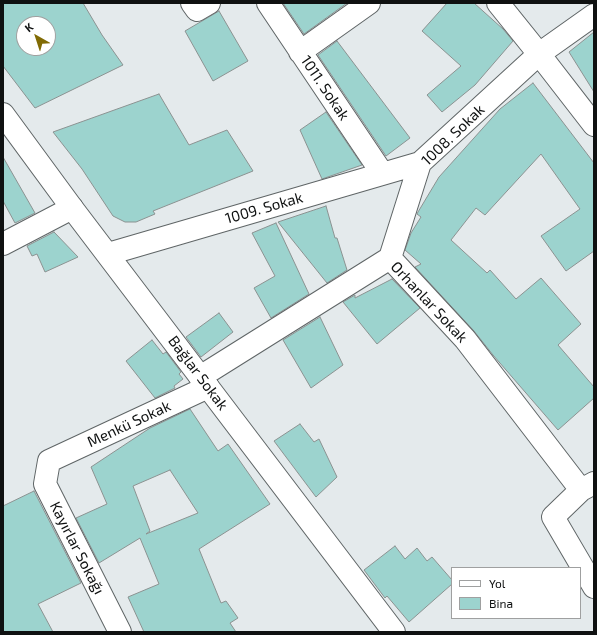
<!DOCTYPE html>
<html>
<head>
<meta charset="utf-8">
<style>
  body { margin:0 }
  #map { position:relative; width:597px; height:635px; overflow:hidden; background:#e4eaec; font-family:"Exo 2",sans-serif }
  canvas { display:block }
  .frame { position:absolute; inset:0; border:4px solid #0f1111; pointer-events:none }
  .legend { position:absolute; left:451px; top:567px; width:130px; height:52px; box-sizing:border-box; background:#fff; border:1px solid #9fa0a0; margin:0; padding:5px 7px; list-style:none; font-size:12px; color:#0f1111 }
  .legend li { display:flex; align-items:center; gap:8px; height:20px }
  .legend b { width:20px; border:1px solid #9fa0a0 }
  .north { position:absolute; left:16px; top:16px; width:40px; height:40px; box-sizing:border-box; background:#fff; border:1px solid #9fa0a0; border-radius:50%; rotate:321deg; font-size:11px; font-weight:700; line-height:16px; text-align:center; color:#0f1111 }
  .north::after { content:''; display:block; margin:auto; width:14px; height:18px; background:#816b04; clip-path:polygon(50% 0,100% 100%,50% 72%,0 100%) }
</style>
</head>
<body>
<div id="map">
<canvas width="597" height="635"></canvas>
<div class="frame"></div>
<ul class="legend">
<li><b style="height:5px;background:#fff"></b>Yol</li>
<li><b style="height:11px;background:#9cd3ce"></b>Bina</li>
</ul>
<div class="north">K</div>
</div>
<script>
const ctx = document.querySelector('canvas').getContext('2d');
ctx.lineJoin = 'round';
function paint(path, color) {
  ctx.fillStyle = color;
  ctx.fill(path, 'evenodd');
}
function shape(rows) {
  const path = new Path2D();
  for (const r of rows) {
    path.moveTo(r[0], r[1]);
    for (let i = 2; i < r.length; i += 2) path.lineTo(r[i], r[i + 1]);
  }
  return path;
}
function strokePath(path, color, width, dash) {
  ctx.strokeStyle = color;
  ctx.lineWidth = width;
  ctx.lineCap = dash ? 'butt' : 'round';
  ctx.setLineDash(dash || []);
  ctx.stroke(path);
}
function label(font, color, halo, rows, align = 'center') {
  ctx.font = font + ' "Exo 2",sans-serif';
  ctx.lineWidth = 3;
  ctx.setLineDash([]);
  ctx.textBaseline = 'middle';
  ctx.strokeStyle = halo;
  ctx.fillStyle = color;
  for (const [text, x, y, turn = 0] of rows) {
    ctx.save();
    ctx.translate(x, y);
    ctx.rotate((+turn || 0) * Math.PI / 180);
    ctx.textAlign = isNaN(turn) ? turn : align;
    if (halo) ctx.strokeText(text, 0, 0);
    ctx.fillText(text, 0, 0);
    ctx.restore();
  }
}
const building = shape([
  [3,3,83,3,102,35,123,65,35,108,3,66,3,3],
  [24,24,48,24,48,48,24,48,24,24],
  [283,3,347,3,304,34,283,3],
  [447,3,474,3,503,29,513,41,475,85,442,112,427,95,461,66,422,31,447,3],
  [219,11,248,61,213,81,185,31,219,11],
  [594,32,594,92,569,52,594,32],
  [337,41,410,138,386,156,318,55,337,41],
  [533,83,594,163,594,251,566,271,541,236,580,209,541,154,485,215,476,208,451,240,487,273,490,270,516,299,541,278,581,324,558,345,594,387,594,398,558,430,493,355,474,331,415,267,421,264,405,250,411,233,421,217,417,214,418,212,439,177,500,109,533,83],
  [159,94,189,145,227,130,253,171,153,211,155,214,136,222,125,222,113,216,82,169,53,132,159,94],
  [326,112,362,165,322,179,300,130,326,112],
  [3,157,35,213,15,223,3,201,3,157],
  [326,206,335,238,337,238,347,270,327,283,278,222,326,206],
  [276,223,309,294,271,318,254,288,275,276,252,233,276,223],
  [54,232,78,257,45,272,37,254,32,256,27,246,54,232],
  [392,279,420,308,377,344,343,302,355,295,355,298,392,279],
  [219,313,233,332,201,357,186,337,219,313],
  [320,317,343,365,311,388,283,340,320,317],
  [152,340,163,354,166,352,181,372,179,374,183,379,174,386,175,388,155,398,126,361,152,340],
  [190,409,218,451,228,444,270,504,199,549,221,603,226,601,238,618,230,623,236,632,144,632,128,597,159,584,140,538,99,563,76,518,107,504,91,467,150,428,190,409],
  [170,470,198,513,146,534,150,531,133,486,170,470],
  [300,424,314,442,319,439,337,477,316,497,274,441,300,424],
  [34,491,81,583,38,604,53,632,3,632,3,506,34,491],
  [395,546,405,559,417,548,427,561,432,557,452,580,452,584,409,622,387,596,385,598,364,570,395,546]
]);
paint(building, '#9cd3ce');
strokePath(building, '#8b9291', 1);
const minor = shape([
  [192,3,197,10,209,3],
  [268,3,382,173],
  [498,3,539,54,594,125],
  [300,52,369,3],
  [3,244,72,208],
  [108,254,420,163],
  [390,258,420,163,539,54,594,15],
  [200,377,390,258,465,339,581,490,594,483],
  [581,490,553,517,594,587],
  [120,632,45,484,49,461,208,387]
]);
const major = shape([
  [3,114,72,208,394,632]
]);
strokePath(minor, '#5f6566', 24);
strokePath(major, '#5f6566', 24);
strokePath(minor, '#fff', 22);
strokePath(major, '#fff', 22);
label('15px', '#0f1111', '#fff', [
  ["1011. Sokak",325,88,56],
  ["1008. Sokak",453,135,-44],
  ["1009. Sokak",264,208,-16],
  ["Orhanlar Sokak",429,302,47],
  ["Bağlar Sokak",198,373,53],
  ["Menkü Sokak",129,424,-25],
  ["Kayırlar Sokağı",77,548,63]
]);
</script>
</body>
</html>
